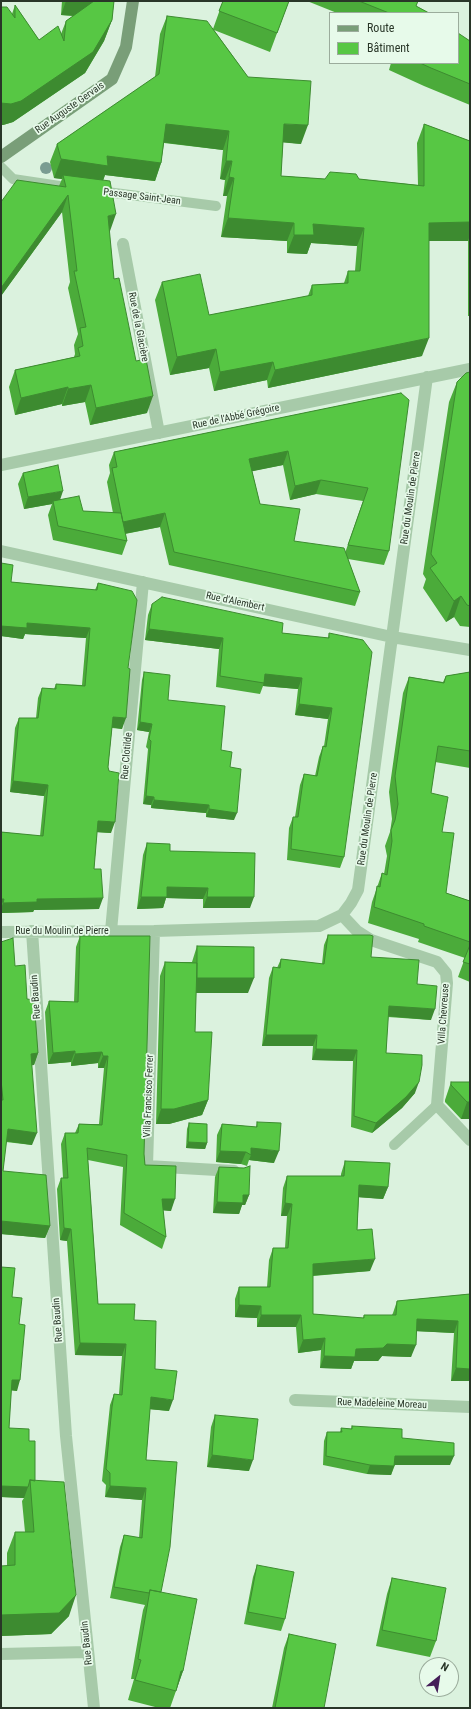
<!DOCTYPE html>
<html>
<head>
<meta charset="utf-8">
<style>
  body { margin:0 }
  #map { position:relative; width:471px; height:1709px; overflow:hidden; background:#dbf2de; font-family:"Roboto Condensed",sans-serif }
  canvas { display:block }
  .frame { position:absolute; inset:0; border:2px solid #293628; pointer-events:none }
  .legend { position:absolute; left:329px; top:12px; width:130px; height:52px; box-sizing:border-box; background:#e7faea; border:1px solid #9bac9c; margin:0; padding:5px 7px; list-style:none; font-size:12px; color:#293628 }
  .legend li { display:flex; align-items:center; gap:8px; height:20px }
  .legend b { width:20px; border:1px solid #9bac9c }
  .north { position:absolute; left:419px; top:1657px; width:40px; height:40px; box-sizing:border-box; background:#e7faea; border:1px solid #9bac9c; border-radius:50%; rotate:30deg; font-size:11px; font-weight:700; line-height:16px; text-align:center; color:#293628 }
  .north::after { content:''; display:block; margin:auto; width:14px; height:18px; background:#451d58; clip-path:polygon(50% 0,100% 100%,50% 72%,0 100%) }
</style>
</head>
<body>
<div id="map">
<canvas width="471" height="1709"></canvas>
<div class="frame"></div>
<ul class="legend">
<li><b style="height:5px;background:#799e78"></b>Route</li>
<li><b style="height:11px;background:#57c744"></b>Bâtiment</li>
</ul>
<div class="north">N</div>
</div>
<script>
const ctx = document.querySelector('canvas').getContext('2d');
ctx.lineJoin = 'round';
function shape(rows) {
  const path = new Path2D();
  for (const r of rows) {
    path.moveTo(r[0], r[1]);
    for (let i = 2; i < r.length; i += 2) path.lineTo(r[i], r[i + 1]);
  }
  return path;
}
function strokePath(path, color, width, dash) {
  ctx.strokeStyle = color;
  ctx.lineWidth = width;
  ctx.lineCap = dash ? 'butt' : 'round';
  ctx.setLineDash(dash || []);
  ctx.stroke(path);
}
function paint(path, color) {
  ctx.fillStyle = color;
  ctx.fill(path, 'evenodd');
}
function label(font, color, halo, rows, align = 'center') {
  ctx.font = font + ' "Roboto Condensed",sans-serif';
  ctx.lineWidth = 3.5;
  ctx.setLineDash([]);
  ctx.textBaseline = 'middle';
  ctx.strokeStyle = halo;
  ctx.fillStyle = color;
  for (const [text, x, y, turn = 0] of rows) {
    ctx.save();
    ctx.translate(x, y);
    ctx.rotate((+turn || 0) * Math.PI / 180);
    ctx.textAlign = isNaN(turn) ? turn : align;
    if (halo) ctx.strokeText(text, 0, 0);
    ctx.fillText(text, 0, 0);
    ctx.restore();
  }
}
strokePath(shape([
  [1,167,13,179,73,188],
  [99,191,216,206],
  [394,1145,437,1105]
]), '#a7caa9', 10);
strokePath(shape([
  [123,244,159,433],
  [1,465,470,369],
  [1,551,392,637,470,650],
  [342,915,357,931,371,940,437,962,446,973,447,983,437,1105,470,1140],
  [32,931,66,1436,94,1708],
  [111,931,143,582],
  [154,931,147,1166,234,1171],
  [1,932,154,931,319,926,342,915,351,903,358,890,427,377],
  [295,1400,470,1407],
  [1,1654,87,1652]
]), '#a7caa9', 12);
strokePath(shape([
  [1,157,112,79,126,47,133,1]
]), '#799e78', 12);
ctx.fillStyle = '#7a9c92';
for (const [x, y] of [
  [46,168]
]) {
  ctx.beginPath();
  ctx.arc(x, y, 6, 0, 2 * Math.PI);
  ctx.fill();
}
paint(shape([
  [62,1,114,1,112,20,104,41,85,73,13,122,3,125,12,14,15,5,39,40,61,34,66,21,73,16,61,15],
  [223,1,289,1,270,52,214,30,248,77,301,144,283,142,281,176,325,179,359,179,418,185,417,143,424,124,470,141,470,316,468,316,468,241,429,241,422,356,268,388,267,380,214,391,209,368,170,375,155,300,162,282,209,315,308,296,312,285,344,283,348,271,355,271,357,246,311,243,307,254,287,253,287,241,221,237,227,196,223,196,225,180,220,179,223,150,164,143,161,163,155,181,105,175,103,180,110,231,109,231,114,279,147,413,90,425,85,402,62,406,62,404,15,415,9,387,15,370,74,357,75,354,74,345,78,334,68,288,70,282,62,212,1,296,1,202,59,186,62,179,54,178,50,162,57,144,155,77,160,34,167,16,213,29],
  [307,1,418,1,416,6,429,13,337,13],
  [458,34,470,41,470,105,424,86,389,70,391,63,458,63],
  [470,372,470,627,460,626,454,617,446,622,423,588,426,579,423,574,449,402,457,382],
  [401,393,389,551,384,565,348,559,360,592,355,606,169,565,160,527,125,534,127,541,122,555,53,540,48,515,52,504,24,509,18,484,23,473,60,500,83,511,113,513,107,482,110,473,109,465,114,452],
  [283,465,290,500,316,494,363,501,345,553,294,541,260,504,252,471],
  [1,563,11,582,95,590,98,583,128,668,122,729,112,728,108,767,111,833,97,832,94,869,99,909,34,910,33,912,1,913,1,832,40,836,44,796,10,792,15,728,19,718,36,718,38,698,42,688,54,689,56,684,82,685,86,638,25,634,23,639,1,636],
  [152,604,282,633,328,638,329,633,344,857,340,868,287,860,289,828,293,817,295,817,300,785,304,774,315,776,319,757,323,746,324,746,328,719,295,715,298,689,263,686,260,694,216,687,219,649,145,640,148,615],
  [144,672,168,700,221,750,230,767,234,820,206,817,206,813,151,808,151,805,143,804,148,749,146,747,149,732,137,730,142,680],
  [470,672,470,768,435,762,431,793,442,832,446,893,470,901,470,982,458,977,465,958,418,942,419,939,368,923,372,902,382,873,384,874,387,856,385,846,390,832,392,819,389,792,403,693,409,677,443,682,446,676],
  [147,843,170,851,250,908,203,908,203,899,166,898,163,908,137,909,143,855],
  [328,935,371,957,417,984,431,1020,388,1017,386,1053,415,1093,402,1108,372,1133,351,1127,353,1061,312,1060,313,1046,262,1046,269,978,273,967,277,968,281,959,322,964,324,945],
  [80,936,144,1154,145,1165,171,1211,163,1210,166,1237,162,1249,120,1225,123,1167,88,1160,98,1304,134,1320,155,1369,169,1411,150,1409,146,1460,161,1592,183,1671,170,1708,159,1708,128,1700,134,1679,131,1679,143,1610,145,1605,110,1598,120,1547,124,1535,139,1538,142,1500,105,1497,106,1485,102,1481,110,1405,114,1394,119,1394,122,1356,75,1355,67,1241,60,1240,57,1189,61,1178,63,1178,61,1144,65,1133,75,1133,79,1124,99,1124,104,1068,98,1068,98,1063,71,1066,71,1062,48,1064,45,1012,49,1001,74,1002,76,947],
  [1,942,15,966,27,999,38,1053,34,1065,32,1065,32,1145,6,1142,3,1171,50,1226,45,1238,1,1234],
  [197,946,248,993,196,993,195,1032,208,1100,202,1115,169,1124,156,1124,160,976,165,962,192,962],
  [451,1082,470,1082,470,1119,461,1119,445,1102,445,1100],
  [257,1122,274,1163,249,1160,247,1166,241,1164,216,1162,217,1135,222,1124,256,1127],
  [189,1123,207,1143,205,1149,186,1148,187,1129],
  [345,1161,388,1187,383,1199,359,1197,357,1230,370,1271,313,1276,313,1314,363,1318,364,1315,392,1315,393,1313,397,1301,470,1294,470,1381,451,1381,454,1333,416,1331,411,1357,382,1356,378,1361,354,1361,351,1369,320,1368,321,1350,298,1353,296,1327,257,1327,257,1318,235,1317,235,1299,239,1287,267,1287,269,1260,273,1248,285,1248,287,1216,281,1216,283,1188,287,1176,341,1176,341,1174],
  [219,1167,249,1195,245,1205,242,1205,239,1214,213,1213,215,1177],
  [12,1297,19,1324,17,1391,11,1390,9,1428,29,1441,35,1481,69,1616,51,1634,1,1636,1,1566,7,1566,7,1553,15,1532,25,1532,22,1501,24,1498,1,1497],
  [215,1415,249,1471,207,1467,211,1427],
  [352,1426,402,1438,450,1465,395,1465,391,1475,367,1474,323,1465,324,1441,327,1432,340,1432,341,1428,351,1429],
  [257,1565,285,1619,281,1631,244,1624,253,1577],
  [392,1578,436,1641,430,1657,376,1646,387,1594],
  [289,1634,324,1708,272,1708,284,1648]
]), '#4bab3a');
paint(shape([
  [66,1,99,1,93,17,61,15],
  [112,20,104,41,85,73,13,122,3,125,1,125,1,103],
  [166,124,229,131,223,150,160,142],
  [284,124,308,125,301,144,278,142],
  [107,156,161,163,155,181,105,175,102,184,63,175,62,179,54,178,61,159],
  [226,161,232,161,225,180,220,179],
  [229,177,234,178,227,196,223,196],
  [68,195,62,212,1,296,1,288],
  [116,214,110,231,101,232,108,216],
  [228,218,294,223,287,241,221,237],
  [470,222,470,235,468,241,422,241,429,223],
  [313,224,364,228,357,246,311,243,307,254,287,253,294,235],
  [429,338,422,356,268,388,275,370],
  [216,349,209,368,170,375,177,357],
  [273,362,267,380,214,391,220,372],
  [91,385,85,402,62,406,68,389],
  [68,387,62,404,15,415,21,398],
  [153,396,147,413,90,425,96,408],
  [288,451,283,465,244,473,249,459],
  [321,480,316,494,290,500,295,486],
  [63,491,59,503,53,501,52,504,24,509,28,497],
  [165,513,160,527,118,535,123,522],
  [461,596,454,617,446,622,454,601],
  [27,623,90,628,86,638,25,634,23,639,1,636,1,626],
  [149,629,223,638,219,649,145,640],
  [265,674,302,678,298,689,263,686],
  [299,704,332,708,328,719,295,715],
  [113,717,126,718,122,729,110,727],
  [140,722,152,724,149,732,137,730],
  [13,781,48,785,44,796,10,792],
  [146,796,154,797,151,805,143,804],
  [154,800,209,805,206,813,151,808],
  [209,809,237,813,234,820,206,817],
  [98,821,115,822,111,833,94,832],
  [167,887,208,888,203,899,166,898,163,908,137,909,141,897],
  [207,897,254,897,250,908,203,908],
  [103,898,99,909,34,910,33,912,1,913,1,909,3,903,37,899],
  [1,899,4,899,1,906],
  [197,978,254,978,248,993,192,993],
  [389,1006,435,1009,431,1020,385,1016],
  [266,1035,317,1035,313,1046,262,1046],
  [316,1049,357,1050,353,1061,312,1060],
  [75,1051,71,1062,48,1064,53,1053],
  [102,1052,98,1063,71,1066,75,1054],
  [38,1053,34,1065,27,1066,31,1054],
  [103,1056,108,1056,104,1068,98,1068],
  [419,1082,415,1093,402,1108,372,1133,376,1123],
  [208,1100,202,1115,169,1124,156,1124,161,1109],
  [467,1102,470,1102,470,1119,461,1119],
  [8,1129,37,1133,32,1145,4,1141],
  [188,1142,207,1143,205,1149,186,1148],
  [251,1148,279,1151,274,1163,249,1160,251,1155],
  [220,1151,246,1152,241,1164,216,1162],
  [359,1185,388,1187,383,1199,355,1197],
  [243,1195,249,1195,245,1205,242,1205,239,1214,213,1213,217,1202],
  [162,1199,175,1199,171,1211,158,1210],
  [285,1203,292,1204,287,1216,281,1216],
  [1,1221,50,1226,45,1238,1,1234],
  [64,1228,71,1229,67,1241,60,1240],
  [375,1259,370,1271,308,1276,313,1264],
  [239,1305,261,1306,257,1318,235,1317],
  [261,1315,301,1315,296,1327,257,1327],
  [417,1319,458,1321,454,1333,413,1331],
  [325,1338,321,1350,298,1353,303,1340],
  [80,1343,126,1344,122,1356,75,1355],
  [387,1344,416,1345,411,1357,382,1356,378,1361,354,1361,351,1369,320,1368,324,1356,356,1349],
  [456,1368,470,1369,470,1381,451,1381],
  [12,1380,20,1380,17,1391,8,1390],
  [151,1397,173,1400,169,1411,147,1409],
  [212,1455,253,1460,249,1471,207,1467],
  [395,1456,454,1456,450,1465,392,1465],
  [370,1465,394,1466,391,1475,367,1474],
  [1,1486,28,1487,24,1498,1,1497],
  [110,1486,146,1488,142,1500,105,1497],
  [76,1595,69,1616,51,1634,1,1636,1,1615],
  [181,1671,183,1671,176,1691]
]), '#3d8b30');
const building = shape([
  [94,1,114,1,112,20,93,52,21,101,11,104,1,103,1,7,7,7,15,18,15,5,39,40,58,26,64,41,66,21,94,1],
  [223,1,289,1,277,33,219,11,223,1],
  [359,1,418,1,416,6,429,13,389,13,359,1],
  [167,16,207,21,248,77,311,81,308,125,284,124,281,176,325,179,330,172,356,174,359,179,424,186,424,124,470,141,470,222,429,223,429,338,275,370,273,362,220,372,216,349,177,357,162,282,200,274,209,315,312,295,312,285,348,283,348,271,360,271,364,228,313,224,314,235,294,235,294,223,228,218,234,178,229,177,232,161,226,161,229,131,166,124,161,163,107,156,108,166,61,159,57,144,159,74,167,16],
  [458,33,470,41,470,84,431,68,420,63,458,63,458,33],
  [63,175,110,181,116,214,108,216,114,279,119,278,136,361,146,359,153,396,96,408,91,385,68,389,68,387,21,398,15,370,80,356,78,348,83,346,80,328,86,327,74,271,77,271,68,195,1,288,1,202,17,180,66,187,63,175],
  [470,372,470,606,467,605,461,596,454,601,430,568,437,563,431,554,457,382,466,373,470,372],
  [401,393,409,400,389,551,348,545,368,488,321,480,295,486,288,451,249,459,260,504,300,509,294,541,344,548,360,592,174,552,165,513,123,522,112,468,117,467,114,452,401,393],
  [58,465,63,491,28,497,23,473,58,465],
  [79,496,83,511,121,513,127,541,58,526,53,501,79,496],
  [1,563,13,565,11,582,97,590,98,583,132,591,137,600,128,668,130,669,126,718,113,717,108,767,109,771,119,773,115,822,98,821,94,869,101,869,103,898,37,899,37,902,3,903,4,899,1,899,1,832,43,836,48,785,13,781,19,718,38,718,42,688,56,689,56,684,85,686,90,628,27,623,27,628,1,626,1,563],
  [162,597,283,623,282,633,329,638,329,633,363,640,372,652,344,857,291,849,293,817,298,817,304,774,317,776,323,746,326,747,332,708,299,704,302,678,265,674,264,683,220,676,223,638,149,629,152,604,162,597],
  [144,672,170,675,168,700,225,706,221,750,232,752,230,767,241,769,237,813,209,809,209,805,154,800,154,797,146,796,151,741,149,739,152,724,140,722,144,672],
  [470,672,470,751,438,746,431,793,448,797,442,832,454,833,446,893,470,901,470,942,424,926,424,924,374,907,377,886,380,887,382,873,387,875,392,841,391,830,395,820,398,804,395,776,409,677,444,683,446,676,470,672],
  [147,843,170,844,170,851,255,853,254,897,207,897,208,888,167,887,167,897,141,897,147,843],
  [328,935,370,935,373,936,371,957,419,960,417,984,437,986,435,1009,389,1006,386,1053,422,1055,422,1065,419,1082,406,1097,376,1123,354,1116,357,1050,316,1049,317,1035,266,1035,273,967,280,968,281,959,324,964,328,935],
  [80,936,150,936,144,1154,145,1165,176,1166,175,1199,162,1199,166,1237,124,1213,127,1155,87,1148,98,1304,135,1304,134,1320,156,1321,155,1369,177,1371,173,1400,151,1397,146,1460,177,1462,170,1547,161,1592,150,1590,149,1593,114,1587,124,1535,142,1538,146,1488,110,1486,110,1473,106,1469,112,1407,114,1394,122,1395,126,1344,80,1343,71,1229,64,1228,61,1178,68,1178,65,1133,78,1133,79,1124,102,1125,108,1056,103,1056,102,1052,75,1054,75,1051,53,1053,49,1001,78,1002,80,936],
  [13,938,15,966,25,965,27,999,34,1000,38,1053,31,1054,37,1133,8,1129,3,1171,46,1175,50,1226,1,1221,1,1100,3,1100,1,1080,1,942,13,938],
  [470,945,470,964,463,962,470,945],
  [197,946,254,947,254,978,197,978,197,946],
  [165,962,197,963,195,1032,212,1032,208,1100,174,1109,161,1109,165,962],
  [451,1082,470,1082,470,1102,467,1102,451,1085,451,1082],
  [257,1122,281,1123,279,1151,251,1148,251,1155,246,1152,220,1151,222,1124,257,1127,257,1122],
  [189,1123,207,1124,207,1143,188,1142,189,1123],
  [345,1161,390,1163,388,1187,359,1185,357,1230,372,1229,375,1259,313,1264,313,1314,364,1318,364,1315,396,1315,397,1301,470,1294,470,1369,456,1368,458,1321,417,1319,416,1345,387,1344,383,1348,356,1349,355,1357,324,1356,325,1338,303,1340,301,1315,261,1315,261,1306,239,1305,239,1287,270,1287,273,1248,288,1248,292,1204,285,1203,287,1176,344,1176,345,1161],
  [250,1166,249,1195,243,1195,243,1203,217,1202,219,1167,244,1168,250,1166],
  [1,1267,15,1268,12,1297,22,1298,19,1324,25,1325,20,1380,12,1380,9,1428,29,1429,29,1441,35,1441,35,1481,30,1480,28,1487,1,1486,1,1267],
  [215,1415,258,1419,253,1460,212,1455,215,1415],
  [352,1426,402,1429,402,1438,454,1443,454,1456,395,1456,394,1466,370,1465,326,1456,327,1432,342,1432,341,1428,352,1429,352,1426],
  [30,1480,64,1482,76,1595,59,1613,1,1615,1,1566,15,1565,15,1532,34,1532,30,1480],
  [257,1565,294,1572,285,1619,248,1612,257,1565],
  [392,1578,446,1588,436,1641,382,1630,392,1578],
  [150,1590,197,1599,183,1671,181,1671,176,1691,135,1680,141,1660,138,1659,150,1590],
  [289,1634,336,1644,324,1708,275,1708,289,1634]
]);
paint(building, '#57c744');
strokePath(building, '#3d8b30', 1);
label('10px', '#293628', '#e7faea', [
  ["Rue Auguste Gervais",70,108,-35],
  ["Passage Saint-Jean",142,197,7],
  ["Rue de la Glacière",138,327,79],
  ["Rue de l'Abbé Grégoire",236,417,-12],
  ["Rue du Moulin de Pierre",411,498,-82],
  ["Rue d'Alembert",235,602,12],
  ["Rue Clotilde",127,756,-85],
  ["Rue du Moulin de Pierre",368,819,-82],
  ["Rue du Moulin de Pierre",62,931],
  ["Rue Baudin",36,997,-94],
  ["Villa Chevreuse",444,1014,-86],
  ["Villa Francisco Ferrer",149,1096,-88],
  ["Rue Baudin",58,1320,-94],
  ["Rue Madeleine Moreau",382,1404,2],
  ["Rue Baudin",87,1643,-96]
]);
</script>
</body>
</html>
